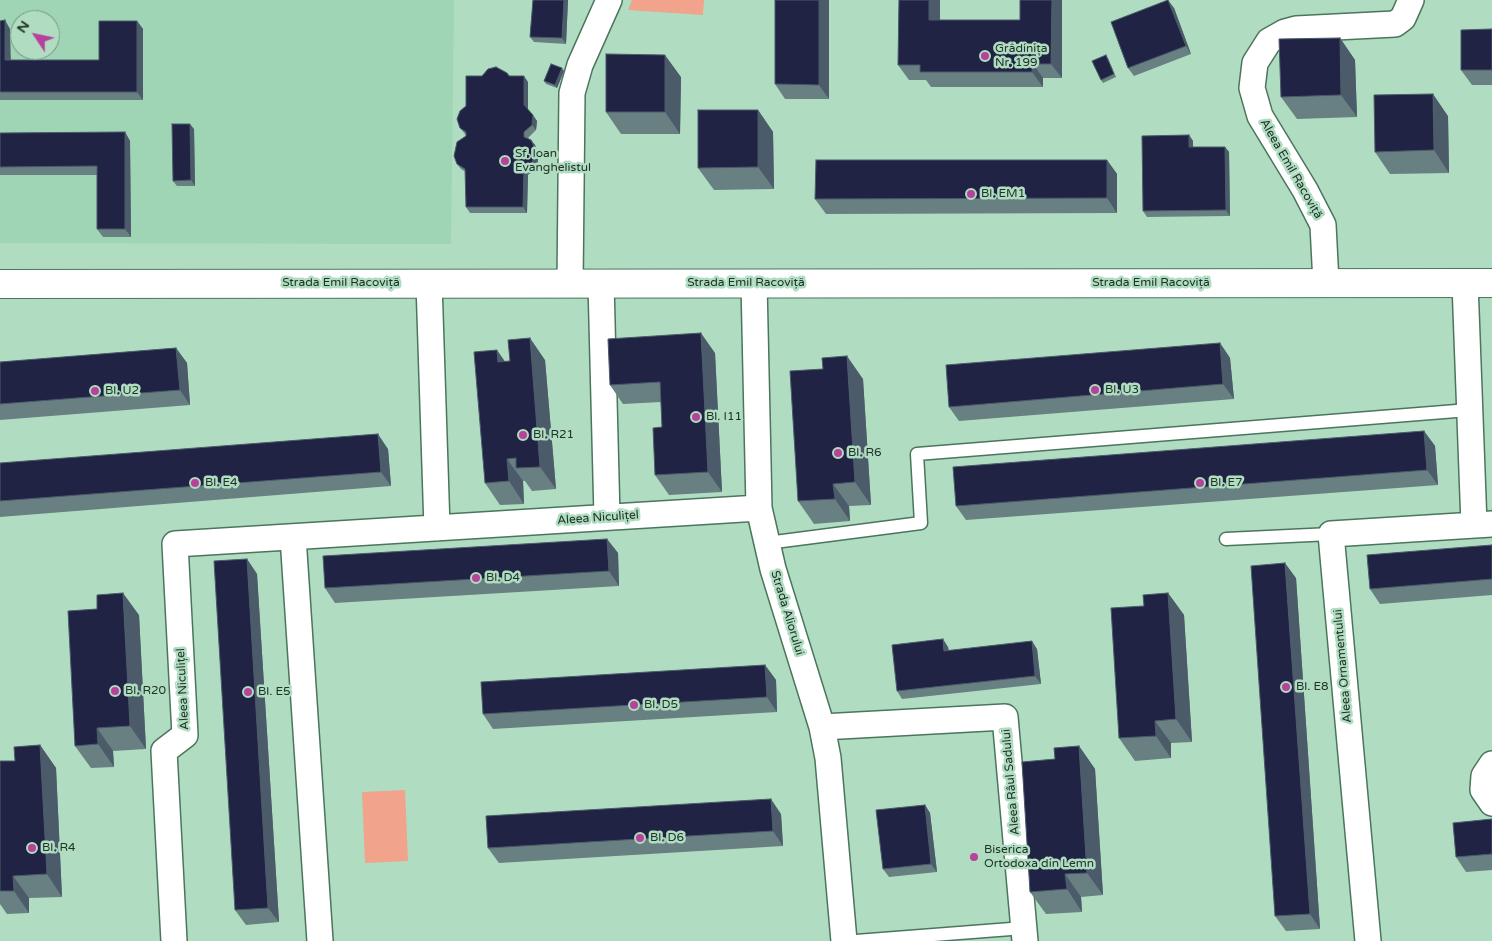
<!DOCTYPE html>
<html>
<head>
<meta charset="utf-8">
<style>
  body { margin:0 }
  #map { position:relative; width:1492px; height:941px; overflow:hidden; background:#b0ddc1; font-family:"Varela Round",sans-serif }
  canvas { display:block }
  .north { position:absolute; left:10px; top:10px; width:50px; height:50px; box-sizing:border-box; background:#b0ddc1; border:1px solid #769983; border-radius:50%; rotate:304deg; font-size:14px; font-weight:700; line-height:20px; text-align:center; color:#203227 }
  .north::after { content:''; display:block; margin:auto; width:18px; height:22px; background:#b6429b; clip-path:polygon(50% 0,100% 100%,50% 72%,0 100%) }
</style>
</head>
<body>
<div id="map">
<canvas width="1492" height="941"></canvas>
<div class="north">N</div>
</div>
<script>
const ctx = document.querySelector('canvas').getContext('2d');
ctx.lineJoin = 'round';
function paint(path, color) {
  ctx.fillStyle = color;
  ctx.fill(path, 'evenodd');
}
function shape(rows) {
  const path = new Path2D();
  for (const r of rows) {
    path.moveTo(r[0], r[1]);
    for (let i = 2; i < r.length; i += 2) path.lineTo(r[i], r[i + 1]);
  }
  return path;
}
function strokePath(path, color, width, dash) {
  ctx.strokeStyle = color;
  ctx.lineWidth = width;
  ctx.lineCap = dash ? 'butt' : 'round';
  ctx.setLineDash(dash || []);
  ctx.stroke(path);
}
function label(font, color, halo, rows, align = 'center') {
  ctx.font = font + ' "Varela Round",sans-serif';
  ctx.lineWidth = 5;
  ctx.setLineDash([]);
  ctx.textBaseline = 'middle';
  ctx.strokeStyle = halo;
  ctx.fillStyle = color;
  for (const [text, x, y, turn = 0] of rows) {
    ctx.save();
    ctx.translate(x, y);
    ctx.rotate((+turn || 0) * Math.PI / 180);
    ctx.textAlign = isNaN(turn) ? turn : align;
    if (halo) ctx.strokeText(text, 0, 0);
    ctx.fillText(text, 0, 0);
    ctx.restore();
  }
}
paint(shape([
  [0,0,454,0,451,244,0,243],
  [20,20,50,20,50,50,20,50]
]), '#9fd4b4');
paint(shape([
  [632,0,704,0,703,15,628,10],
  [405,790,408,861,365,863,362,792]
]), '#f1a38b');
const lane = shape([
  [1226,539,1331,534],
  [767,543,921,523,917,454,1469,410],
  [856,941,1024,928]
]);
const street = shape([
  [429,283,437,528],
  [570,283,572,93,580,65,609,0],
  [601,283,607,517],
  [754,283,759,508,773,569,822,727,828,758,844,941],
  [1326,283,1323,225,1305,190,1260,116,1252,88,1255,63,1269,41,1285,32,1296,29,1395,24,1403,18,1411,0],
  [1465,283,1474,525],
  [293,537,320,941],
  [822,727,1005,717,1025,941],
  [1492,764,1484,776,1483,790,1492,803],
  [174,941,164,751,185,735,175,544,759,508],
  [1368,941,1331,534,1492,524]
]);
const secondary = shape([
  [0,284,1492,283]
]);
strokePath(lane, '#4b755d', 15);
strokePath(street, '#4b755d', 28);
strokePath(secondary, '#4b755d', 30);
strokePath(lane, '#fff', 12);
strokePath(street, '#fff', 25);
strokePath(secondary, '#fff', 28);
paint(shape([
  [533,0,568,0,566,44,534,42,530,37],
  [775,0,829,99,785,99,775,84],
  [899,0,940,0,940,20,1020,20,1020,0,1062,78,1043,78,1043,87,931,87,926,80,909,80,898,65],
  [1174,8,1191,54,1134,76,1128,68],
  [0,21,10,29,10,60,99,60,137,21,143,29,143,100,0,100],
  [1492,29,1492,85,1472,85,1461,70],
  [1340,38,1355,60,1357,117,1297,119,1281,97],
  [1108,58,1116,77,1103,83,1101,80],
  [564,71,557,88,546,84,544,81],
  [507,73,510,76,528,82,528,110,537,121,536,130,528,138,531,140,535,145,539,155,536,170,528,175,527,213,470,213,466,207,466,172,461,169,457,164,466,136,466,135,460,128,482,76],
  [681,77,680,134,621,134,606,112],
  [758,110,773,132,774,189,714,190,698,168],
  [1448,116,1449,173,1390,174,1375,152],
  [194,129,195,186,177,186,173,181],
  [125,132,130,141,131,237,103,237,97,229,97,175,0,175,0,133],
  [1189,135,1193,141,1193,147,1225,147,1229,152,1230,216,1147,217,1143,211],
  [1107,160,1117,174,1117,213,826,214,815,199],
  [1220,343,1230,358,1234,399,959,421,949,407],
  [176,348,187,363,190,405,0,420,0,362],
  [715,353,722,492,669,495,655,475,662,427,661,402,623,404,610,385],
  [545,360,556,489,532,491,525,481,523,481,524,504,500,505,485,483,505,362],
  [863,379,871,505,849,506,850,521,814,524,798,501],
  [1424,431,1435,446,1438,485,966,520,956,506],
  [388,449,391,486,0,517,0,463],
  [607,539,618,553,619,586,335,603,325,588],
  [1492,545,1492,595,1380,604,1370,589],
  [247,559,257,574,279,922,246,925,235,910],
  [1296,578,1320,929,1286,931,1275,916],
  [1168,593,1184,615,1192,742,1171,743,1171,758,1135,761,1119,738,1144,606],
  [139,615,146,749,113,751,114,767,91,768,75,746],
  [948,647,949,650,1037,649,1041,684,902,699,897,691],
  [765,665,776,680,777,712,493,729,483,714],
  [40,745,56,768,62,897,29,898,29,913,7,914,0,904,0,761,15,761],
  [1079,746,1095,769,1103,895,1081,897,1082,912,1046,914,1030,892,1055,759],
  [925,805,930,813,937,872,889,877,883,869],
  [781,814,783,846,499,863,488,848],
  [1492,819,1492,870,1466,872,1456,857]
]), '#688082');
paint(shape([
  [564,0,568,0,566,44,562,38],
  [819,0,829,0,829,99,819,85],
  [929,0,940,0,940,35,929,20],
  [1052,0,1062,0,1062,78,1051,64],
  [1168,0,1174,8,1191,54,1186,46],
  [5,20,10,29,11,68,5,60],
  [137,21,143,29,143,100,137,92],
  [1340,38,1355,60,1357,117,1341,95],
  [665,55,681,77,680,134,665,112],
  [1033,64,1043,78,1043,87,1032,72],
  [562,68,564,71,557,88,555,85],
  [524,76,528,82,528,111,524,105],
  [1433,94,1448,116,1449,173,1434,150],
  [758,110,773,132,774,189,758,167],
  [533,115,537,121,536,130,532,125],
  [190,124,194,129,195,186,191,180],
  [125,132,130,141,131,237,125,229],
  [1189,135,1193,141,1193,153,1189,147],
  [531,140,535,145,539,155,536,170,532,164],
  [1225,147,1229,152,1230,216,1226,210],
  [1107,160,1117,174,1117,213,1107,198],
  [524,169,528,175,527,213,523,207],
  [701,333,715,353,722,492,708,472],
  [530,338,545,360,556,489,540,467],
  [1220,343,1230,358,1234,399,1223,384],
  [176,348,187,363,190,405,180,390],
  [497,350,513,373,498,362],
  [847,356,863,379,871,505,855,482],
  [1424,431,1435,446,1438,485,1427,470],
  [378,434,388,449,391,486,381,472],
  [507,459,523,481,524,504,509,481],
  [833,484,849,506,850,521,835,499],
  [607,539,618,553,619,586,609,571],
  [247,559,257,574,279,922,268,908],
  [1285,563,1296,578,1320,929,1310,914],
  [123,593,139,615,146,749,130,726],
  [1168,593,1184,615,1192,742,1176,719],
  [943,639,948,647,949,659,944,651],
  [1032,641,1037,649,1041,684,1035,676],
  [765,665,776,680,777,712,767,697],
  [1155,721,1171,743,1171,758,1156,736],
  [97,728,113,751,114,767,98,744],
  [40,745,56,768,62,897,47,874],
  [1079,746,1095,769,1103,895,1087,873],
  [771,799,781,814,783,846,773,831],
  [925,805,930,813,937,872,931,864],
  [1065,874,1081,897,1082,912,1067,889],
  [13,876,29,898,29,913,14,891]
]), '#4b5b6a');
const building = shape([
  [533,0,564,0,562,38,530,37,533,0],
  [775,0,819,0,819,85,775,84,775,0],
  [899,0,929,0,929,20,1020,20,1020,0,1052,0,1051,64,1033,64,1032,72,920,72,920,65,898,65,899,0],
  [1168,0,1186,46,1128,68,1111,22,1168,0],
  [5,20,5,60,99,60,99,21,137,21,137,92,0,92,0,21,5,20],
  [1492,29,1492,70,1461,70,1461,30,1492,29],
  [1340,38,1341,95,1281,97,1279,39,1340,38],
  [606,54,665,55,665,112,606,112,606,54],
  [1106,55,1114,74,1101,80,1092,61,1106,55],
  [551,64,562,68,555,85,544,81,551,64],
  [496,67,507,73,509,76,524,76,524,105,533,115,532,125,524,132,524,137,531,140,535,149,532,164,524,169,523,207,466,207,465,169,457,164,454,156,457,142,466,136,466,132,460,128,457,119,460,111,466,106,466,76,482,76,488,69,496,67],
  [1433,94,1434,150,1375,152,1374,95,1433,94],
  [698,110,758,110,758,167,698,168,698,110],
  [172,124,190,124,191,180,173,181,172,124],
  [125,132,125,229,97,229,97,166,0,167,0,133,125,132],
  [1189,135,1189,147,1225,147,1226,210,1143,211,1142,136,1189,135],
  [816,160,1107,160,1107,198,815,199,816,160],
  [701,333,708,472,655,475,653,428,662,427,660,382,610,385,608,339,701,333],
  [530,338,540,467,516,468,516,458,507,459,509,481,485,483,474,352,497,350,498,362,510,361,508,340,530,338],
  [1220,343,1223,384,949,407,946,365,1220,343],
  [176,348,180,390,0,404,0,362,176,348],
  [847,356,855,482,833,484,835,499,798,501,790,371,823,369,822,358,847,356],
  [1424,431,1427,470,956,506,953,467,1424,431],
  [378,434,381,472,0,501,0,463,378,434],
  [607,539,609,571,325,588,323,556,607,539],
  [1492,545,1492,579,1370,589,1367,555,1492,545],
  [247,559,268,908,235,910,214,561,247,559],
  [1285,563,1310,914,1275,916,1251,566,1285,563],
  [123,593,130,726,97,728,98,744,75,746,68,611,97,609,97,595,123,593],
  [1168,593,1176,719,1155,721,1156,736,1119,738,1111,608,1144,606,1143,595,1168,593],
  [943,639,944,651,1032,641,1035,676,897,691,892,645,943,639],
  [765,665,767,697,483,714,481,682,765,665],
  [40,745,47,874,13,876,14,891,0,891,0,761,15,761,14,747,40,745],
  [1079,746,1087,873,1065,874,1067,889,1030,892,1022,762,1055,759,1054,748,1079,746],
  [771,799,773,831,488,848,486,816,771,799],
  [925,805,931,864,883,869,876,810,925,805],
  [1492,819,1492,854,1456,857,1453,823,1492,819]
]);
paint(building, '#202344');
strokePath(building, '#4b5b6a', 1);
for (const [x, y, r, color] of [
  [985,56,5,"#b6429b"],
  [505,161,5,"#b6429b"],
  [971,194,5,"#b6429b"],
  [1095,390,5,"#b6429b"],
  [95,391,5,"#b6429b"],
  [696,417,5,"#b6429b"],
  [523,435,5,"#b6429b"],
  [838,453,5,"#b6429b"],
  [195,483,5,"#b6429b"],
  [1200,483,5,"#b6429b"],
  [476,578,5,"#b6429b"],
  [1286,687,5,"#b6429b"],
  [115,691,5,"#b6429b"],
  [248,692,5,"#b6429b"],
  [634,705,5,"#b6429b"],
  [640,838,5,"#b6429b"],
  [32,848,5,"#b6429b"],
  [974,857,5,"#b6429b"]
]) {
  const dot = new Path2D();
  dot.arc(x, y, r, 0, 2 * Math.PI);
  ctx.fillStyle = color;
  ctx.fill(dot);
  strokePath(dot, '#b0ddc1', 2);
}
label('12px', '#203227', '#b0ddc1', [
  ["Grădinița",995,49],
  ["Nr. 199",995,63],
  ["Sf. Ioan",515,154],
  ["Evanghelistul",515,168],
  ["Bl. EM1",981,194],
  ["Bl. U3",1105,390],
  ["Bl. U2",105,391],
  ["Bl. I11",706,417],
  ["Bl. R21",533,435],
  ["Bl. R6",848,453],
  ["Bl. E4",205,483],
  ["Bl. E7",1210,483],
  ["Bl. D4",486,578],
  ["Bl. E8",1296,687],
  ["Bl. R20",125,691],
  ["Bl. E5",258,692],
  ["Bl. D5",644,705],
  ["Bl. D6",650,838],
  ["Bl. R4",42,848],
  ["Biserica",984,850],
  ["Ortodoxa din Lemn",984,864]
], 'left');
label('12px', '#203227', '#b0ddc1', [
  ["Aleea Emil Racoviță",1291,169,60],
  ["Strada Emil Racoviță",341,283],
  ["Strada Emil Racoviță",746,283],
  ["Strada Emil Racoviță",1151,283],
  ["Aleea Niculițel",598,518,-4],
  ["Strada Aliorului",787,613,73],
  ["Aleea Ornamentului",1343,666,-95],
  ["Aleea Niculițel",183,689,-93],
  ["Aleea Râul Sadului",1011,782,-95]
]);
</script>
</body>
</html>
